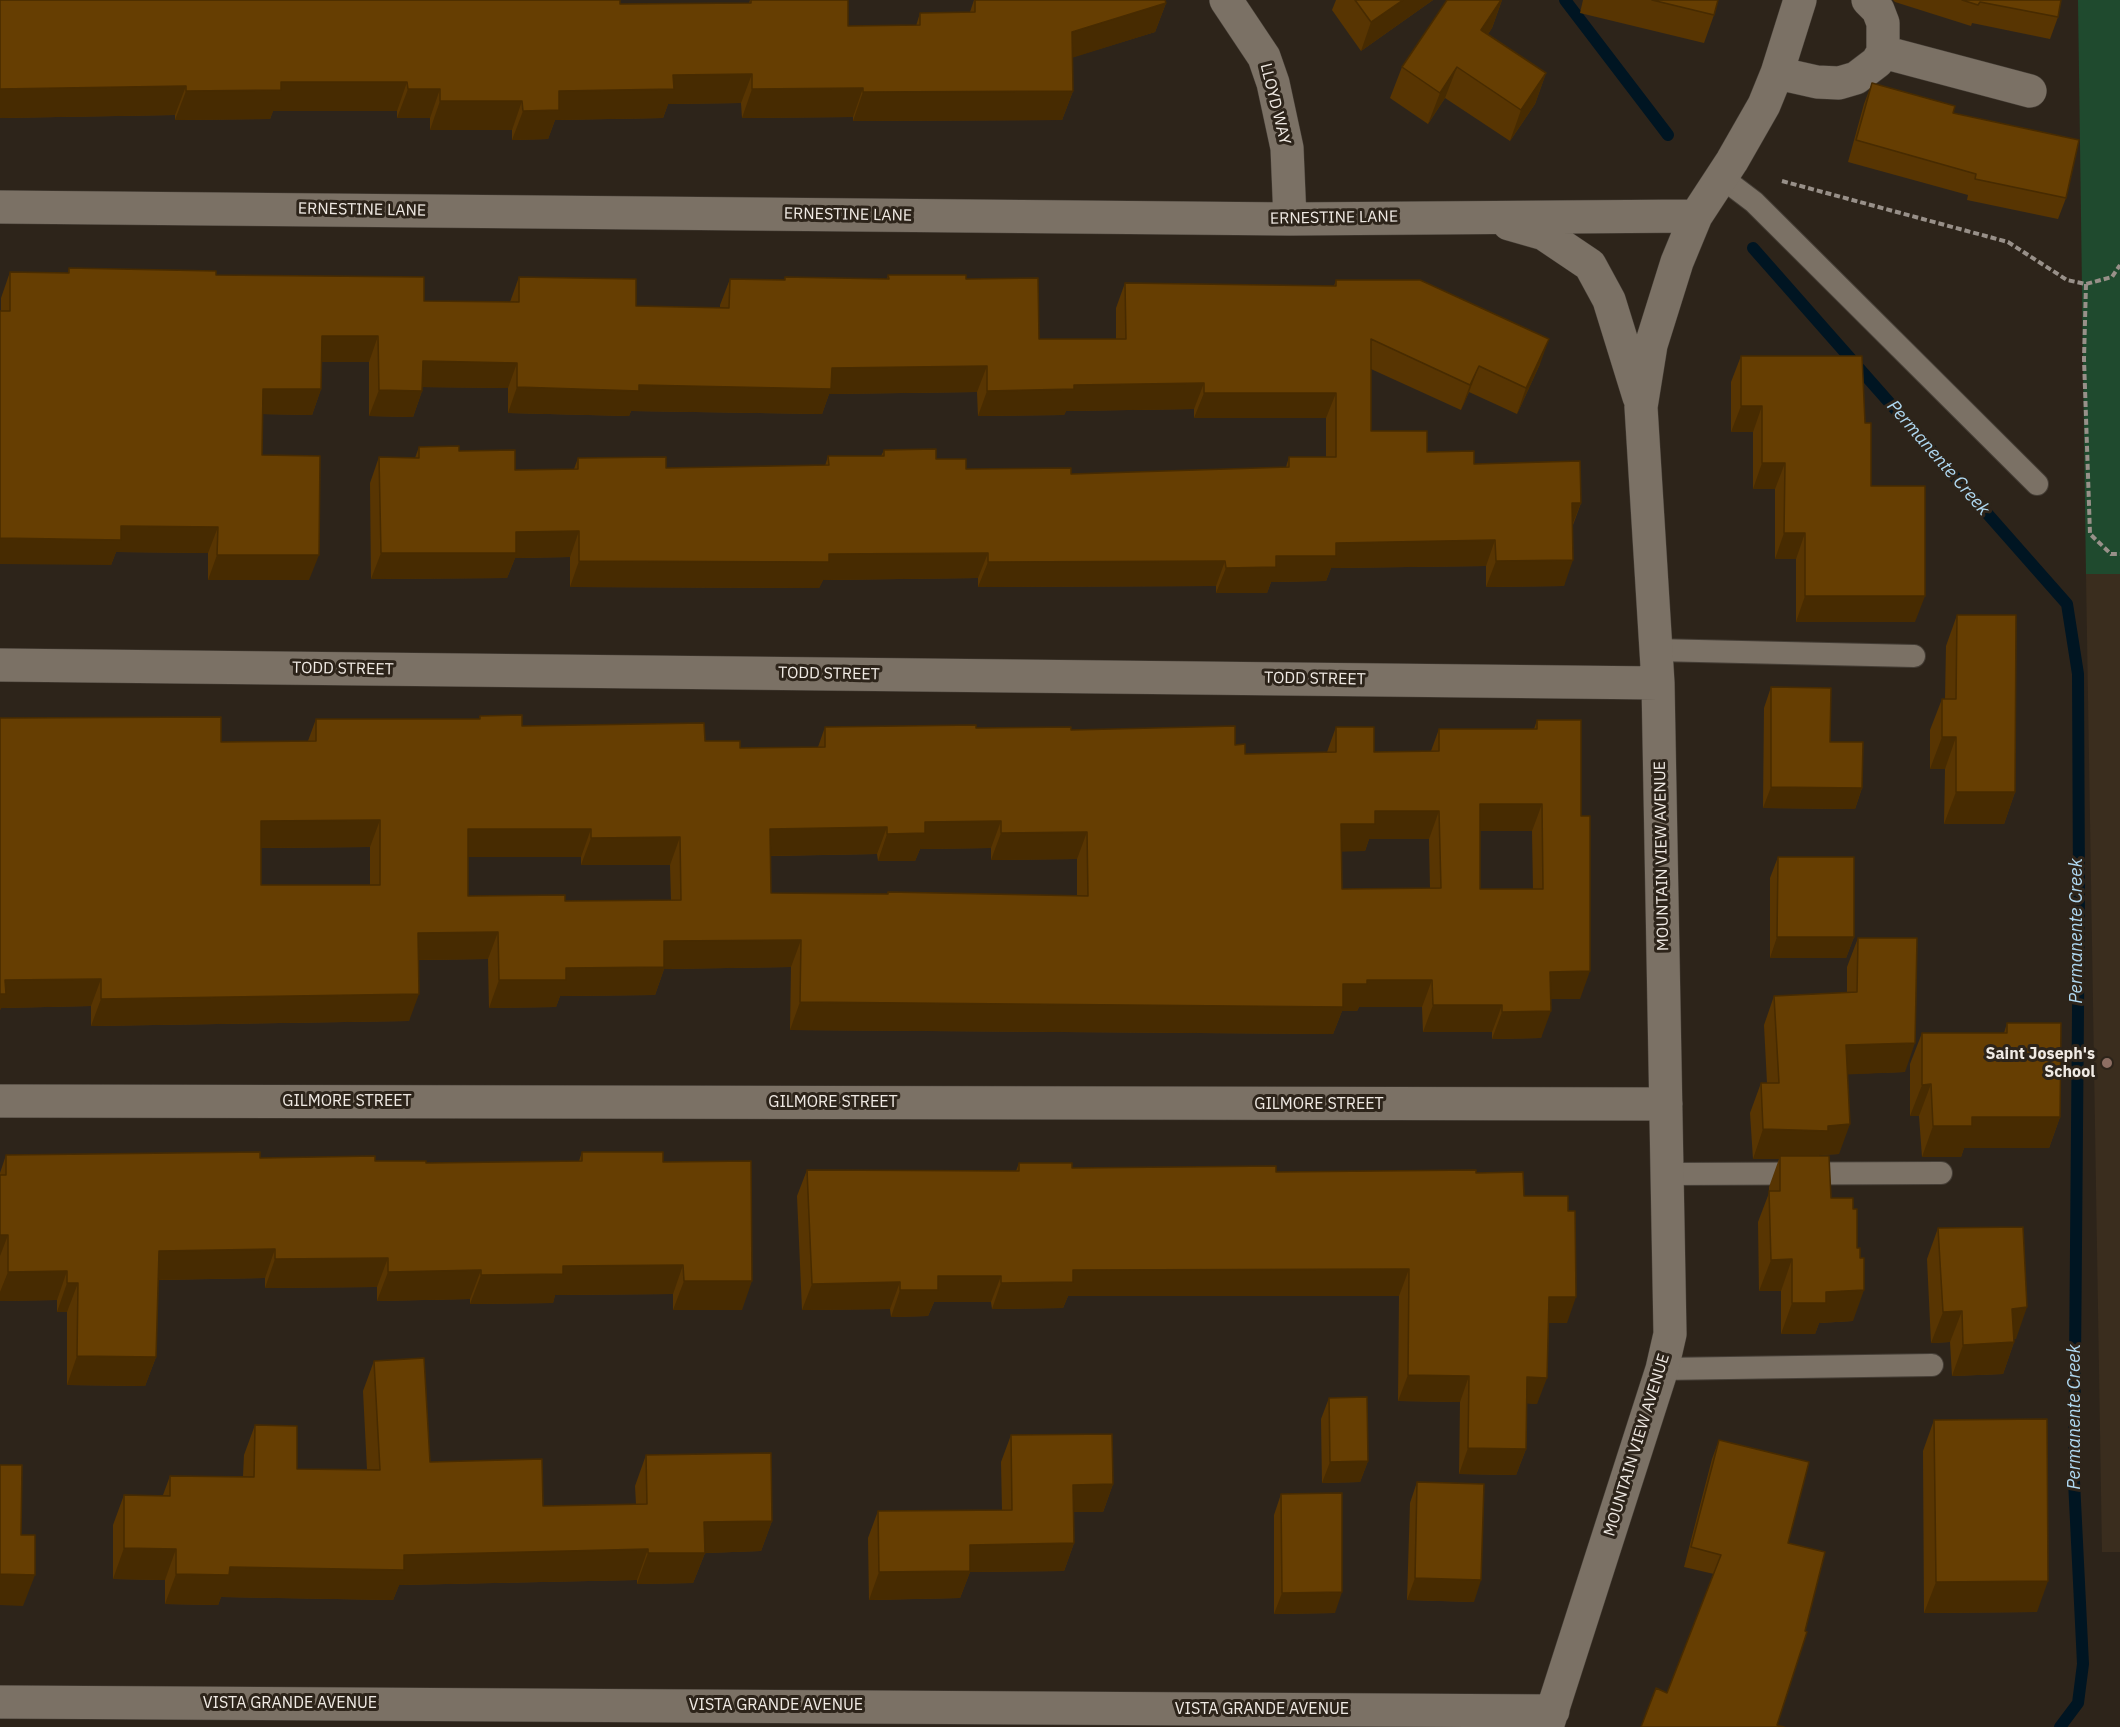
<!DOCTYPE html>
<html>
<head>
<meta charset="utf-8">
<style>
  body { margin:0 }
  canvas { display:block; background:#2d241a }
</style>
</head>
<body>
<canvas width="2120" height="1727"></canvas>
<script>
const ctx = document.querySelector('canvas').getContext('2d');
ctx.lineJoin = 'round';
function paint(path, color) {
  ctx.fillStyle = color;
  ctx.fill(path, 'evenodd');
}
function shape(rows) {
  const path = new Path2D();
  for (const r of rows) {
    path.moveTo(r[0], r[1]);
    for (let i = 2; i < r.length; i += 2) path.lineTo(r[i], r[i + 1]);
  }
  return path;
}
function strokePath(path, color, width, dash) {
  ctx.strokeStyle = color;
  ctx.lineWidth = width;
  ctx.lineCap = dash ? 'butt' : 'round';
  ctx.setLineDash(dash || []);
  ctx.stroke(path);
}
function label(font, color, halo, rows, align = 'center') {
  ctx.font = font + ' "IBM Plex Sans",sans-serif';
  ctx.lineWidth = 6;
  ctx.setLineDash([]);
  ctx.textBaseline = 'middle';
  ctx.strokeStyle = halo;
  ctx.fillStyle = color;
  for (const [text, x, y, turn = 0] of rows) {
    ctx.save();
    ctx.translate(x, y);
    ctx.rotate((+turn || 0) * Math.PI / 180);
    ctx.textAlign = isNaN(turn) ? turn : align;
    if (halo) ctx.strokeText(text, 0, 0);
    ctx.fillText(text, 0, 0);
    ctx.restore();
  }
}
paint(shape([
  [2086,574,2120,574,2120,1552,2102,1552]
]), '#3a2d1e');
paint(shape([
  [2078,0,2120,0,2120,574,2086,574]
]), '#1f4a2e');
strokePath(shape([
  [1565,0,1668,135],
  [1753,248,2067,604,2078,674,2079,894,2074,1481,2083,1664,2078,1703,2060,1727]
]), '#001522', 12);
const lane = shape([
  [1721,177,1754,202,2037,484],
  [1656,650,1914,656],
  [1667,1174,1941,1173],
  [1662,1369,1932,1365]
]);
const street = shape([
  [1226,0,1264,57,1273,83,1287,148,1290,219],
  [1868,0,1878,10,1883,23,1883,52,2030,91],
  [1777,73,1817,82,1839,83,1856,78,1877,62,1883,52],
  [0,207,1290,219,1696,216],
  [1509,224,1544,234,1590,265,1609,300,1639,397],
  [0,665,1658,683],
  [0,1101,1666,1104],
  [0,1702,1553,1711],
  [1547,1727,1662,1369,1670,1334,1658,683,1641,407,1651,345,1677,262,1696,216,1732,161,1764,105,1777,73,1800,0]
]);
strokePath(lane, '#453e36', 24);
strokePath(street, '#453e36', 34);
strokePath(shape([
  [1782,181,2008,242,2067,280,2086,284,2112,277,2120,265],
  [2086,284,2084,359,2090,534,2111,554,2120,554]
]), '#989089', 4, [6, 3]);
strokePath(lane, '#7b7165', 22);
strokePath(street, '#7b7165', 33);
paint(shape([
  [750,0,848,0,848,26,916,26,920,13,970,12,974,0,1165,0,1166,3,1155,32,1073,57,1073,91,1062,120,853,121,853,117,742,118,741,103,668,104,663,118,555,120,548,139,512,140,512,130,430,130,430,118,397,118,397,111,273,111,270,119,175,120,175,115,0,118,620,4,749,3],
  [1336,0,1433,0,1361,51,1332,10],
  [1447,0,1502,0,1492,28,1488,34,1546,73,1535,104,1510,141,1445,98,1428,124,1390,98,1402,67],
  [1583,0,1718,0,1714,15,1704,43,1580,13],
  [1893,0,2061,0,2058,17,2050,39,1972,23,1971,26,1895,2],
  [1872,83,1953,113,2066,198,2058,219,1967,200,1968,195,1848,162,1864,104],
  [69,268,216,275,424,301,510,302,519,277,636,306,720,308,720,305,730,279,784,280,785,277,887,279,888,275,966,279,1039,339,1116,339,1116,308,1125,283,1334,286,1336,280,1540,364,1517,414,1469,392,1461,410,1371,369,1371,431,1427,452,1474,464,1581,503,1573,525,1564,586,1486,587,1486,566,1331,568,1326,581,1271,582,1267,593,1216,593,1216,586,978,587,978,578,823,580,819,588,570,587,570,557,515,558,507,578,371,579,370,483,379,457,415,458,419,447,459,451,515,470,574,469,578,458,666,468,825,466,828,456,881,456,884,450,936,459,966,469,1071,474,1286,467,1289,457,1326,457,1326,418,1194,418,1194,409,1066,411,1064,415,978,416,977,392,829,394,822,414,631,411,629,416,508,413,508,388,422,387,422,391,413,417,369,416,369,362,321,362,321,389,312,415,263,414,262,455,309,580,208,580,208,553,116,552,111,565,1,311,1,298,10,272,68,273],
  [1741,356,1865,423,1871,486,1915,622,1796,622,1796,559,1775,559,1775,489,1753,489,1753,432,1731,432,1731,382],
  [1957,615,2015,792,2004,824,1944,824,1945,769,1930,769,1930,730,1942,699,1945,699,1946,646],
  [1771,687,1830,742,1862,788,1855,809,1763,808,1764,708],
  [480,716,522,726,705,741,740,748,818,747,825,727,976,728,1071,730,1235,745,1245,754,1327,752,1336,727,1374,752,1431,751,1439,729,1534,729,1537,720,1580,999,1551,999,1541,1038,1492,1039,1492,1032,1423,1032,1422,1007,1359,1007,1357,1011,1342,1011,1333,1034,790,1030,791,967,664,969,655,995,560,996,556,1007,489,1008,488,959,419,960,409,1021,91,1026,91,1006,1,1008,0,1010,0,718,221,742,308,741,316,719,479,719],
  [1480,831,1532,831,1533,889,1480,889],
  [1369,839,1429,839,1430,888,1342,889,1341,851,1365,851],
  [370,847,370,885,261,885,261,848],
  [991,848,991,860,1077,859,1077,896,888,892,887,894,771,893,770,856,877,854,878,861,915,861,920,849],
  [468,857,581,857,581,865,670,865,671,900,565,901,468,896],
  [1778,857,1854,937,1846,958,1770,958,1770,878],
  [1858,938,1905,1072,1847,1074,1839,1154,1819,1155,1819,1156,1831,1198,1853,1321,1819,1323,1815,1334,1781,1334,1781,1291,1759,1291,1758,1222,1769,1193,1769,1187,1779,1159,1753,1159,1750,1113,1761,1083,1767,1083,1764,1025,1774,996,1847,993,1847,967],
  [2007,1023,2060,1117,2049,1148,1964,1148,1961,1157,1922,1157,1919,1116,1910,1116,1910,1064,1922,1033,2004,1033],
  [582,1152,663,1162,742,1310,673,1310,673,1294,555,1295,553,1303,470,1304,470,1299,377,1301,377,1287,265,1288,265,1278,158,1280,156,1357,145,1386,67,1385,67,1312,57,1312,57,1300,0,1301,0,1173,6,1155,260,1158,426,1163,579,1161],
  [1019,1163,1072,1168,1276,1172,1476,1173,1524,1196,1567,1323,1548,1323,1537,1404,1527,1403,1526,1449,1516,1475,1459,1474,1460,1402,1398,1401,1399,1296,1068,1296,1063,1308,992,1309,991,1302,934,1302,928,1316,891,1317,890,1309,802,1310,797,1196,807,1170,1016,1171],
  [1938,1228,2016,1339,2014,1339,2014,1342,2003,1374,1952,1376,1950,1342,1931,1343,1927,1259],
  [374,1361,430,1462,543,1506,636,1504,635,1486,646,1455,772,1521,761,1551,705,1553,693,1583,637,1584,637,1580,399,1585,393,1600,221,1597,218,1605,165,1604,165,1580,113,1579,113,1525,124,1495,163,1495,170,1476,243,1476,244,1455,255,1425,297,1469,367,1470,363,1391],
  [1329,1398,1368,1461,1360,1482,1322,1483,1321,1419],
  [1934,1420,2037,1612,1924,1613,1923,1451],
  [1011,1435,1113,1484,1103,1512,1073,1512,1074,1543,1064,1571,970,1572,960,1598,869,1600,868,1538,878,1511,1002,1510,1001,1462],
  [1719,1440,1788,1543,1777,1725,1667,1693,1714,1574,1684,1567,1712,1459],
  [1417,1482,1474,1602,1407,1600,1410,1503],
  [1281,1494,1335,1613,1274,1614,1274,1515]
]), '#583502');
paint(shape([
  [1403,0,1433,0,1361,51,1371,22],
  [1501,0,1502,0,1492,28,1470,61,1481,30],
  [1166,3,1155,32,1062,61,1072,32],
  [1457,67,1445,98,1428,124,1440,93],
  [1546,73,1535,104,1510,141,1521,110],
  [752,74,741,103,668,104,663,118,555,120,548,139,512,140,523,111,559,91,673,75],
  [281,82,407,82,397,111,273,111,270,119,175,120,186,91],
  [186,86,175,115,0,118,0,89],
  [863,88,853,117,742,118,752,89],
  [408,89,440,89,430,118,397,118],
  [1073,91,1062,120,853,121,863,92],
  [440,101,522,101,512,130,430,130],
  [322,336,378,336,369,362,313,362],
  [1549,339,1540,364,1517,414,1526,388],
  [423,361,517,363,508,388,413,387],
  [987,366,977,392,829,394,822,414,631,411,629,416,508,413,517,387,639,385,832,368],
  [1479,366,1469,392,1461,410,1470,385],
  [1204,383,1194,409,1066,411,1064,415,978,416,987,391,1074,385],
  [263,389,321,389,312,415,254,414],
  [379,390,422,391,413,417,369,416],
  [1204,393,1336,393,1326,418,1194,418],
  [1741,406,1762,406,1753,432,1731,432],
  [1762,463,1785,463,1775,489,1753,489],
  [1572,503,1581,503,1571,528],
  [121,526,218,527,208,553,116,552,111,565,0,564,0,538],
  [579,531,570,557,515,558,507,578,371,579,381,553,516,532],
  [1784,533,1805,533,1796,559,1775,559],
  [1495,540,1486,566,1331,568,1326,581,1271,582,1267,593,1216,593,1226,568,1336,543],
  [988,553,978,578,823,580,819,588,570,587,579,561,829,554],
  [217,555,319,555,309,580,208,580],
  [1573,560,1564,586,1486,587,1496,561],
  [1225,561,1216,586,978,587,988,562],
  [1805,596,1925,596,1915,622,1796,622],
  [1942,737,1956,737,1945,769,1930,769],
  [1771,787,1862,788,1855,809,1763,808],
  [1956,792,2015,792,2004,824,1944,824],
  [1480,804,1542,804,1532,831,1470,831],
  [1375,811,1439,811,1429,839,1369,839,1365,851,1331,852,1341,824],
  [380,820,370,847,251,848,261,821],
  [1001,821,991,848,920,849,915,861,878,861,887,834,925,822],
  [887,827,877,854,760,856,770,829],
  [468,829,591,829,581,857,458,857],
  [1087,832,1077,859,991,860,1001,833],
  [680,837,670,865,581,865,591,838],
  [498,932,488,959,408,960,418,933],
  [1777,937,1854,937,1846,958,1770,958],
  [801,940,791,967,664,969,655,995,560,996,556,1007,489,1008,499,980,566,968,664,941],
  [1590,971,1580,999,1541,999,1550,972],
  [101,979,91,1006,1,1008,0,1010,0,994,5,980],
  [1367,980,1432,980,1422,1007,1359,1007,1357,1011,1342,1011,1333,1034,790,1030,800,1002,1343,984],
  [419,994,409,1021,91,1026,101,999],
  [1433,1005,1502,1005,1492,1032,1423,1032],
  [1551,1011,1541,1038,1492,1039,1502,1012],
  [1915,1043,1905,1072,1835,1075,1846,1045],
  [1931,1084,1919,1116,1910,1116,1922,1085],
  [1972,1117,2060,1117,2049,1148,1964,1148,1961,1157,1922,1157,1933,1126],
  [1850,1124,1839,1154,1819,1155,1817,1160,1780,1156,1779,1159,1753,1159,1763,1129],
  [0,1235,8,1235,0,1256],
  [275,1249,265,1278,148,1280,159,1251],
  [388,1258,377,1287,265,1288,275,1259],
  [1792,1259,1781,1291,1759,1291,1771,1260],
  [683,1265,673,1294,555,1295,553,1303,470,1304,481,1275,563,1266],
  [1409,1269,1399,1296,1068,1296,1063,1308,992,1309,1001,1283,1073,1270],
  [481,1270,470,1299,377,1301,388,1272],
  [67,1271,57,1300,0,1301,0,1292,8,1272],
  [938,1276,1001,1276,991,1302,934,1302,928,1316,891,1317,900,1290],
  [684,1281,752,1281,742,1310,673,1310],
  [900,1282,890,1309,802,1310,812,1284],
  [67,1283,78,1283,67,1312,57,1312],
  [1864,1290,1853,1321,1819,1323,1815,1334,1781,1334,1792,1303,1826,1292],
  [1549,1297,1576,1297,1567,1323,1539,1323],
  [2027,1307,2016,1339,2000,1340,2012,1309],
  [1962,1311,1950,1342,1931,1343,1943,1312],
  [2014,1342,2003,1374,1952,1376,1963,1345],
  [77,1356,156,1357,145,1386,67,1385],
  [1408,1375,1469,1376,1460,1402,1398,1401],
  [1527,1377,1547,1378,1537,1404,1518,1403],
  [1468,1448,1526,1449,1516,1475,1459,1474],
  [1368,1461,1360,1482,1322,1483,1330,1462],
  [1113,1484,1103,1512,1063,1512,1073,1485],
  [772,1521,761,1551,705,1553,693,1583,637,1584,648,1553,704,1522],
  [1074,1543,1064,1571,970,1572,960,1598,869,1600,879,1572,970,1545],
  [124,1548,176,1549,165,1580,113,1579],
  [648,1549,637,1580,399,1585,393,1600,221,1597,218,1605,165,1604,176,1574,230,1567,404,1555],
  [0,1574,35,1575,23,1606,0,1605],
  [1415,1578,1481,1580,1474,1602,1407,1600],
  [2048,1581,2037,1612,1924,1613,1936,1582],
  [1342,1592,1335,1613,1274,1614,1282,1593]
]), '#472b01');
const building = shape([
  [0,0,620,0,620,4,751,3,751,0,848,0,848,26,920,25,920,13,975,12,975,0,1165,0,1166,3,1072,32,1073,91,863,92,863,88,752,89,752,74,673,75,674,89,559,91,559,110,523,111,522,101,440,101,440,89,408,89,407,82,281,82,281,90,186,91,186,86,0,89,0,0],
  [1355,0,1403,0,1371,22,1355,0],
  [1447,0,1501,0,1481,30,1546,73,1521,110,1457,67,1440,93,1402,67,1447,0],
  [1652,0,1718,0,1714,15,1652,0],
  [1962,0,2061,0,2058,17,1980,2,1978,5,1962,0],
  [1872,83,1955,106,1953,113,2079,140,2066,198,1975,179,1976,174,1856,140,1872,83],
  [69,268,216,271,216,275,424,277,424,301,519,302,519,277,636,279,636,306,729,308,730,279,785,280,785,277,889,279,888,275,966,275,966,279,1038,278,1039,339,1126,339,1125,283,1336,286,1336,280,1420,280,1549,339,1526,388,1479,366,1470,385,1371,339,1371,431,1427,431,1427,452,1474,451,1474,464,1580,461,1581,503,1572,503,1573,560,1496,561,1495,540,1336,543,1336,556,1276,556,1276,567,1226,568,1225,561,988,562,988,553,829,554,829,562,579,561,579,531,516,532,516,553,381,553,379,457,419,458,419,447,459,446,459,451,515,450,515,470,578,469,578,458,666,457,666,468,829,465,828,456,884,456,884,450,936,449,936,459,966,459,966,469,1071,468,1071,474,1289,467,1289,457,1336,457,1336,393,1204,393,1204,383,1074,385,1074,389,987,391,987,366,832,368,831,389,639,385,639,391,517,387,517,363,423,361,422,391,379,390,378,336,322,336,321,389,263,389,262,455,320,456,319,555,217,555,218,527,121,526,121,540,0,538,0,311,10,311,10,272,69,273,69,268],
  [1741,356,1862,356,1865,423,1871,423,1871,486,1925,486,1925,596,1805,596,1805,533,1784,533,1785,463,1762,463,1762,406,1741,406,1741,356],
  [1957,615,2016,615,2015,792,1956,792,1956,737,1942,737,1942,699,1956,699,1957,615],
  [1771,687,1831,688,1830,742,1863,742,1862,788,1771,787,1771,687],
  [522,715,522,726,704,723,705,741,740,741,740,748,825,747,825,727,976,725,976,728,1071,727,1071,730,1235,726,1235,745,1245,744,1245,754,1336,752,1336,727,1374,727,1374,752,1439,751,1439,729,1537,729,1537,720,1581,720,1581,816,1590,816,1590,971,1550,972,1551,1011,1502,1012,1502,1005,1433,1005,1432,980,1367,980,1367,984,1343,984,1343,1007,800,1002,801,940,664,941,664,967,566,968,566,980,499,980,498,932,418,933,419,994,101,999,101,979,5,980,6,994,0,994,0,718,221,717,221,742,316,741,316,719,480,719,480,716,522,715],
  [1480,804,1542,804,1543,889,1480,889,1480,804],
  [1375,811,1439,811,1441,888,1342,889,1341,824,1375,824,1375,811],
  [380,820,380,885,261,885,261,821,380,820],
  [1001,821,1001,833,1087,832,1088,896,888,892,888,894,771,893,770,829,887,827,887,834,925,833,925,822,1001,821],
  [468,829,591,829,591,838,680,837,681,900,565,901,565,895,468,896,468,829],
  [1778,857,1854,857,1854,937,1777,937,1778,857],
  [1858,938,1917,938,1915,1043,1846,1045,1850,1124,1828,1126,1828,1131,1763,1129,1761,1083,1779,1083,1774,996,1857,992,1858,938],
  [2007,1023,2061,1023,2060,1117,1972,1117,1972,1126,1933,1126,1931,1084,1922,1085,1922,1033,2007,1033,2007,1023],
  [260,1152,260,1158,375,1156,375,1161,426,1161,426,1163,582,1161,582,1152,663,1152,663,1162,751,1161,752,1281,684,1281,683,1265,563,1266,563,1274,481,1275,481,1270,388,1272,388,1258,275,1259,275,1249,159,1251,156,1357,77,1356,78,1283,67,1283,67,1271,8,1272,8,1235,0,1235,0,1175,6,1175,6,1155,260,1152],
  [1780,1156,1829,1156,1831,1198,1853,1198,1853,1209,1857,1209,1857,1248,1860,1248,1860,1258,1864,1258,1864,1290,1826,1292,1826,1303,1792,1303,1792,1259,1771,1260,1769,1191,1780,1191,1780,1156],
  [1019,1163,1072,1163,1072,1168,1276,1166,1276,1172,1476,1170,1476,1173,1523,1172,1524,1196,1568,1196,1568,1211,1575,1211,1576,1297,1549,1297,1547,1378,1527,1377,1526,1449,1468,1448,1469,1376,1408,1375,1409,1269,1073,1270,1073,1282,1001,1283,1001,1276,938,1276,938,1290,900,1290,900,1282,812,1284,807,1170,1019,1171,1019,1163],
  [2023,1227,2027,1307,2012,1309,2014,1342,1963,1345,1962,1311,1943,1312,1938,1228,2023,1227],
  [424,1358,430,1462,542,1459,543,1506,647,1504,646,1455,771,1453,772,1521,704,1522,705,1553,648,1553,648,1549,404,1555,404,1570,230,1567,229,1575,176,1574,176,1549,124,1548,124,1495,170,1496,170,1476,254,1477,255,1425,297,1426,297,1469,380,1470,374,1361,424,1358],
  [1367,1397,1368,1461,1330,1462,1329,1398,1367,1397],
  [2047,1419,2048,1581,1936,1582,1934,1420,2047,1419],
  [1112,1434,1113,1484,1073,1485,1074,1543,970,1545,970,1571,879,1572,878,1511,1012,1510,1011,1435,1112,1434],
  [1719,1440,1809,1462,1788,1543,1825,1552,1805,1631,1807,1632,1777,1725,1784,1727,1641,1727,1656,1688,1667,1693,1721,1555,1691,1547,1719,1440],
  [0,1465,22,1465,21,1535,35,1535,35,1575,0,1574,0,1465],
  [1417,1482,1484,1484,1481,1580,1415,1578,1417,1482],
  [1342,1493,1342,1592,1282,1593,1281,1494,1342,1493]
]);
paint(building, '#663e02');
strokePath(building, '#472b01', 1.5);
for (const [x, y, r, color] of [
  [2107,1063,6,"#8d6e63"]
]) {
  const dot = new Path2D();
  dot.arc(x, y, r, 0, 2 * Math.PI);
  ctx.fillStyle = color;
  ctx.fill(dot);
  strokePath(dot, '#2d241a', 2);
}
label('16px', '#f0eae4', '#2d241a', [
  ["LLOYD WAY",1275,104,76],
  ["ERNESTINE LANE",362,210,1],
  ["ERNESTINE LANE",848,215,1],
  ["ERNESTINE LANE",1334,218,-1],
  ["TODD STREET",343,669,1],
  ["TODD STREET",829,674,1],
  ["TODD STREET",1315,679,1],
  ["MOUNTAIN VIEW AVENUE",1662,856,-91],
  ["GILMORE STREET",347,1101],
  ["GILMORE STREET",833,1102],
  ["GILMORE STREET",1319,1104],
  ["MOUNTAIN VIEW AVENUE",1637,1445,-73],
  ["VISTA GRANDE AVENUE",290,1703],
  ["VISTA GRANDE AVENUE",776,1705],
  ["VISTA GRANDE AVENUE",1262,1709]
]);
label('bold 16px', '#f0eae4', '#2d241a', [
  ["Saint Joseph's",2095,1054],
  ["School",2095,1072]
], 'right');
label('italic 18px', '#afd8f1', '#2d241a', [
  ["Permanente Creek",1938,458,49],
  ["Permanente Creek",2077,931,-90],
  ["Permanente Creek",2075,1417,-90]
]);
</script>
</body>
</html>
